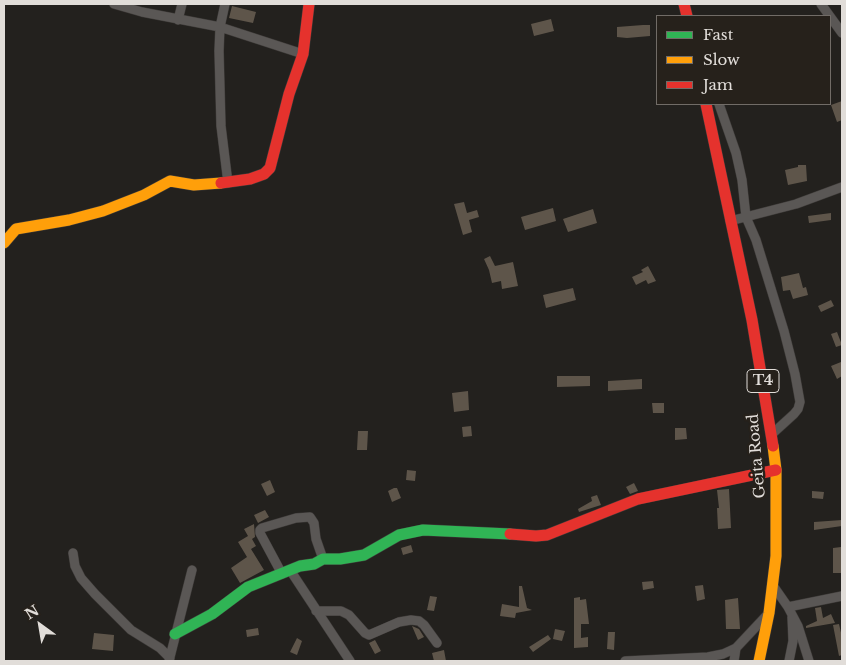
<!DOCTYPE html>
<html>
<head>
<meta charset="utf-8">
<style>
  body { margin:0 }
  #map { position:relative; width:846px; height:665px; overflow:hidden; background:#23211e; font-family:"Libre Baskerville",serif }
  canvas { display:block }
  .frame { position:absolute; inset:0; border:5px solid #e1ddd9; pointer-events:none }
  .legend { position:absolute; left:656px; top:15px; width:175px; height:90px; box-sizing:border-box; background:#26211b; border:1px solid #716c67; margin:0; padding:6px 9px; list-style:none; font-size:15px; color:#e1ddd9 }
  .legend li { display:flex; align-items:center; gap:10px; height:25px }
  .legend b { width:25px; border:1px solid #716c67 }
  .north { position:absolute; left:15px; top:600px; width:50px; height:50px; -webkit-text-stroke:4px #26211b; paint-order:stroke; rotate:328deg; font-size:14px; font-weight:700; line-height:20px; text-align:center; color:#e1ddd9 }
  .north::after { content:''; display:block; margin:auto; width:18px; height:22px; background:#e1ddd9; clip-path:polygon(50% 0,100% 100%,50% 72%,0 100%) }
</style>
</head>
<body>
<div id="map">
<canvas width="846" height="665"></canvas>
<div class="frame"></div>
<ul class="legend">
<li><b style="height:6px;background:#30b455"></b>Fast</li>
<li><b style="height:6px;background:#ff9f0a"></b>Slow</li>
<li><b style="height:6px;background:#e5322d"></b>Jam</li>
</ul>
<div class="north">N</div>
</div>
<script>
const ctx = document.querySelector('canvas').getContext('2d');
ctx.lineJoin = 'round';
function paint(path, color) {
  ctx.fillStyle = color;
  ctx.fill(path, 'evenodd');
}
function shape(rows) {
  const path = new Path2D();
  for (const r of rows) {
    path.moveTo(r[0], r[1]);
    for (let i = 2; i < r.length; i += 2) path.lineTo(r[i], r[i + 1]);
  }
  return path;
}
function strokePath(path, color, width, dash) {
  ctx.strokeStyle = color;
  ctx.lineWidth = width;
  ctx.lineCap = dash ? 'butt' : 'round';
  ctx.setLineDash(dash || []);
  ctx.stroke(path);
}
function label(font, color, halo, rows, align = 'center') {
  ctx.font = font + ' "Libre Baskerville",serif';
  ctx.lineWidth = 5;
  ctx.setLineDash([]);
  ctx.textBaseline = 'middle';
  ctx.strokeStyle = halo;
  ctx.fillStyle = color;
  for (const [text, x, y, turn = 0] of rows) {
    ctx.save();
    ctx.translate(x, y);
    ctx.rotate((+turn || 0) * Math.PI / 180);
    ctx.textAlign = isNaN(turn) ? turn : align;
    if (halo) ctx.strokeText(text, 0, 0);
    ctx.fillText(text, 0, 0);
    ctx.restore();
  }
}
paint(shape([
  [232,6,256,12,253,23,229,18],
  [551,19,554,31,534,36,531,24],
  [643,25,650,25,650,36,627,38,617,37,617,27],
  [842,101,842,120,837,122,831,105],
  [798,165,806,165,807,181,788,185,785,170,798,167],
  [464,202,467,213,477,210,479,217,469,220,472,232,463,235,454,204],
  [553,208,556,221,525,230,521,217],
  [593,209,597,223,568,232,563,219],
  [831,213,831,220,809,223,808,216],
  [490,256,495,266,513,262,518,286,502,289,501,281,492,283,489,270,484,259],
  [648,266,656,281,648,284,646,280,636,285,632,277,643,272,641,270],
  [799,273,803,288,806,287,808,295,793,299,790,290,783,291,781,277],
  [573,288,576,300,546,308,543,295],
  [831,300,834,306,821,312,818,306],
  [837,332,842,345,836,347,831,334],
  [841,362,842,376,837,379,831,366],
  [557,376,590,376,590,386,557,387],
  [642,379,642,389,608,391,608,381],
  [468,391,469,410,454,412,452,393],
  [652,403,664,403,664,413,653,413],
  [471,426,472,436,463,437,462,427],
  [675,428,686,428,687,439,675,440],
  [358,431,368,431,367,450,357,450],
  [407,470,416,471,415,481,406,480],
  [270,480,275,492,267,496,261,484],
  [634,483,638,491,630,494,626,487],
  [394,488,397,488,401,498,392,502,388,491],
  [729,489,731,528,718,529,717,508,719,508,717,490],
  [812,491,824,492,823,499,812,498],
  [597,495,601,505,579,512,578,509,592,501,591,497],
  [265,510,269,517,258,523,254,515],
  [842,520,842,526,814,530,814,522],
  [254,524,255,537,252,539,256,546,251,549,264,570,240,583,231,568,247,557,238,542,248,536,244,529],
  [411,545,413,552,403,555,401,548],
  [841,547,841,573,833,573,833,548],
  [653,581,654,588,643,590,642,582],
  [703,585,705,599,697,601,695,586],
  [519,586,522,586,527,608,532,610,516,613,515,618,500,616,502,604,519,607],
  [430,596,437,597,434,611,427,610],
  [580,597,580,600,586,599,589,624,581,624,581,638,588,637,588,647,574,648,574,598],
  [738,598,740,629,726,629,725,600],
  [821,607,823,618,831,614,835,623,806,628,806,626,817,621,815,608],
  [839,624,842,637,842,655,839,656,833,625],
  [412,626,419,629,424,637,418,640],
  [258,628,259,635,247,637,246,630],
  [555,629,565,631,562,641,553,639],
  [608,632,615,632,614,650,607,649],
  [94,633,114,635,113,651,92,649],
  [548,635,551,639,533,652,529,647],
  [297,638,302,641,297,655,290,652],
  [375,640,381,651,375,654,369,643],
  [444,650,446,661,434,661,432,653]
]), '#5e554a');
const street = shape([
  [114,4,142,12,220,27,303,54],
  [225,4,220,27,219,51,221,126,228,183],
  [821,4,842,33],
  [178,20,182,4],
  [719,104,736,153,742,180,746,217,756,240,784,331,795,374,800,402,798,409,794,414,772,434],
  [730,221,796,204,842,187],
  [73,553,75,566,81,578,95,594,131,630,160,648,170,658],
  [290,570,350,661],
  [282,574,260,533,260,530,262,528,296,518,310,517,314,523,316,539,323,559],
  [772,584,788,607,798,626,809,661],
  [788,607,842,596],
  [316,611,341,611,349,615,365,633,369,635,399,622,411,620,419,621,424,625,437,643],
  [169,661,192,570],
  [625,661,708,657,723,654,736,648,767,615],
  [734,661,736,648],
  [789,661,793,641,792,617]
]);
const fast = shape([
  [175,634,212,614,248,587,300,566,314,564,323,559,340,559,364,555,399,535,423,530,510,534]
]);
const slow = shape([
  [4,243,16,229,69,220,103,211,144,195,170,181,194,185,221,183],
  [759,661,769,613,776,556,776,470,773,446]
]);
const jam = shape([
  [684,4,687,16],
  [706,104,752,320,773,446],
  [221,183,250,179,264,174,270,168,289,94,303,54,309,4],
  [510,534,536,536,547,535,638,499,776,470]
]);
strokePath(street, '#3f3c3a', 10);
strokePath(fast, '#3f3c3a', 12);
strokePath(slow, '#3f3c3a', 12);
strokePath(jam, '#3f3c3a', 12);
strokePath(street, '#5a5755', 9);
strokePath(fast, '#30b455', 11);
strokePath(slow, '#ff9f0a', 11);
strokePath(jam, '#e5322d', 11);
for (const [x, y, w] of [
  [763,381,32]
]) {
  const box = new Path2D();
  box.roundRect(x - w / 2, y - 11.5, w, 23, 4);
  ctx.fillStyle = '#26211b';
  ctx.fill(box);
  strokePath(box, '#e1ddd9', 1);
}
label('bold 14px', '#e1ddd9', null, [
  ["T4",763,381]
]);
label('15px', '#e1ddd9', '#26211b', [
  ["Geita Road",757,456,-95]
]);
</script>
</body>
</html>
